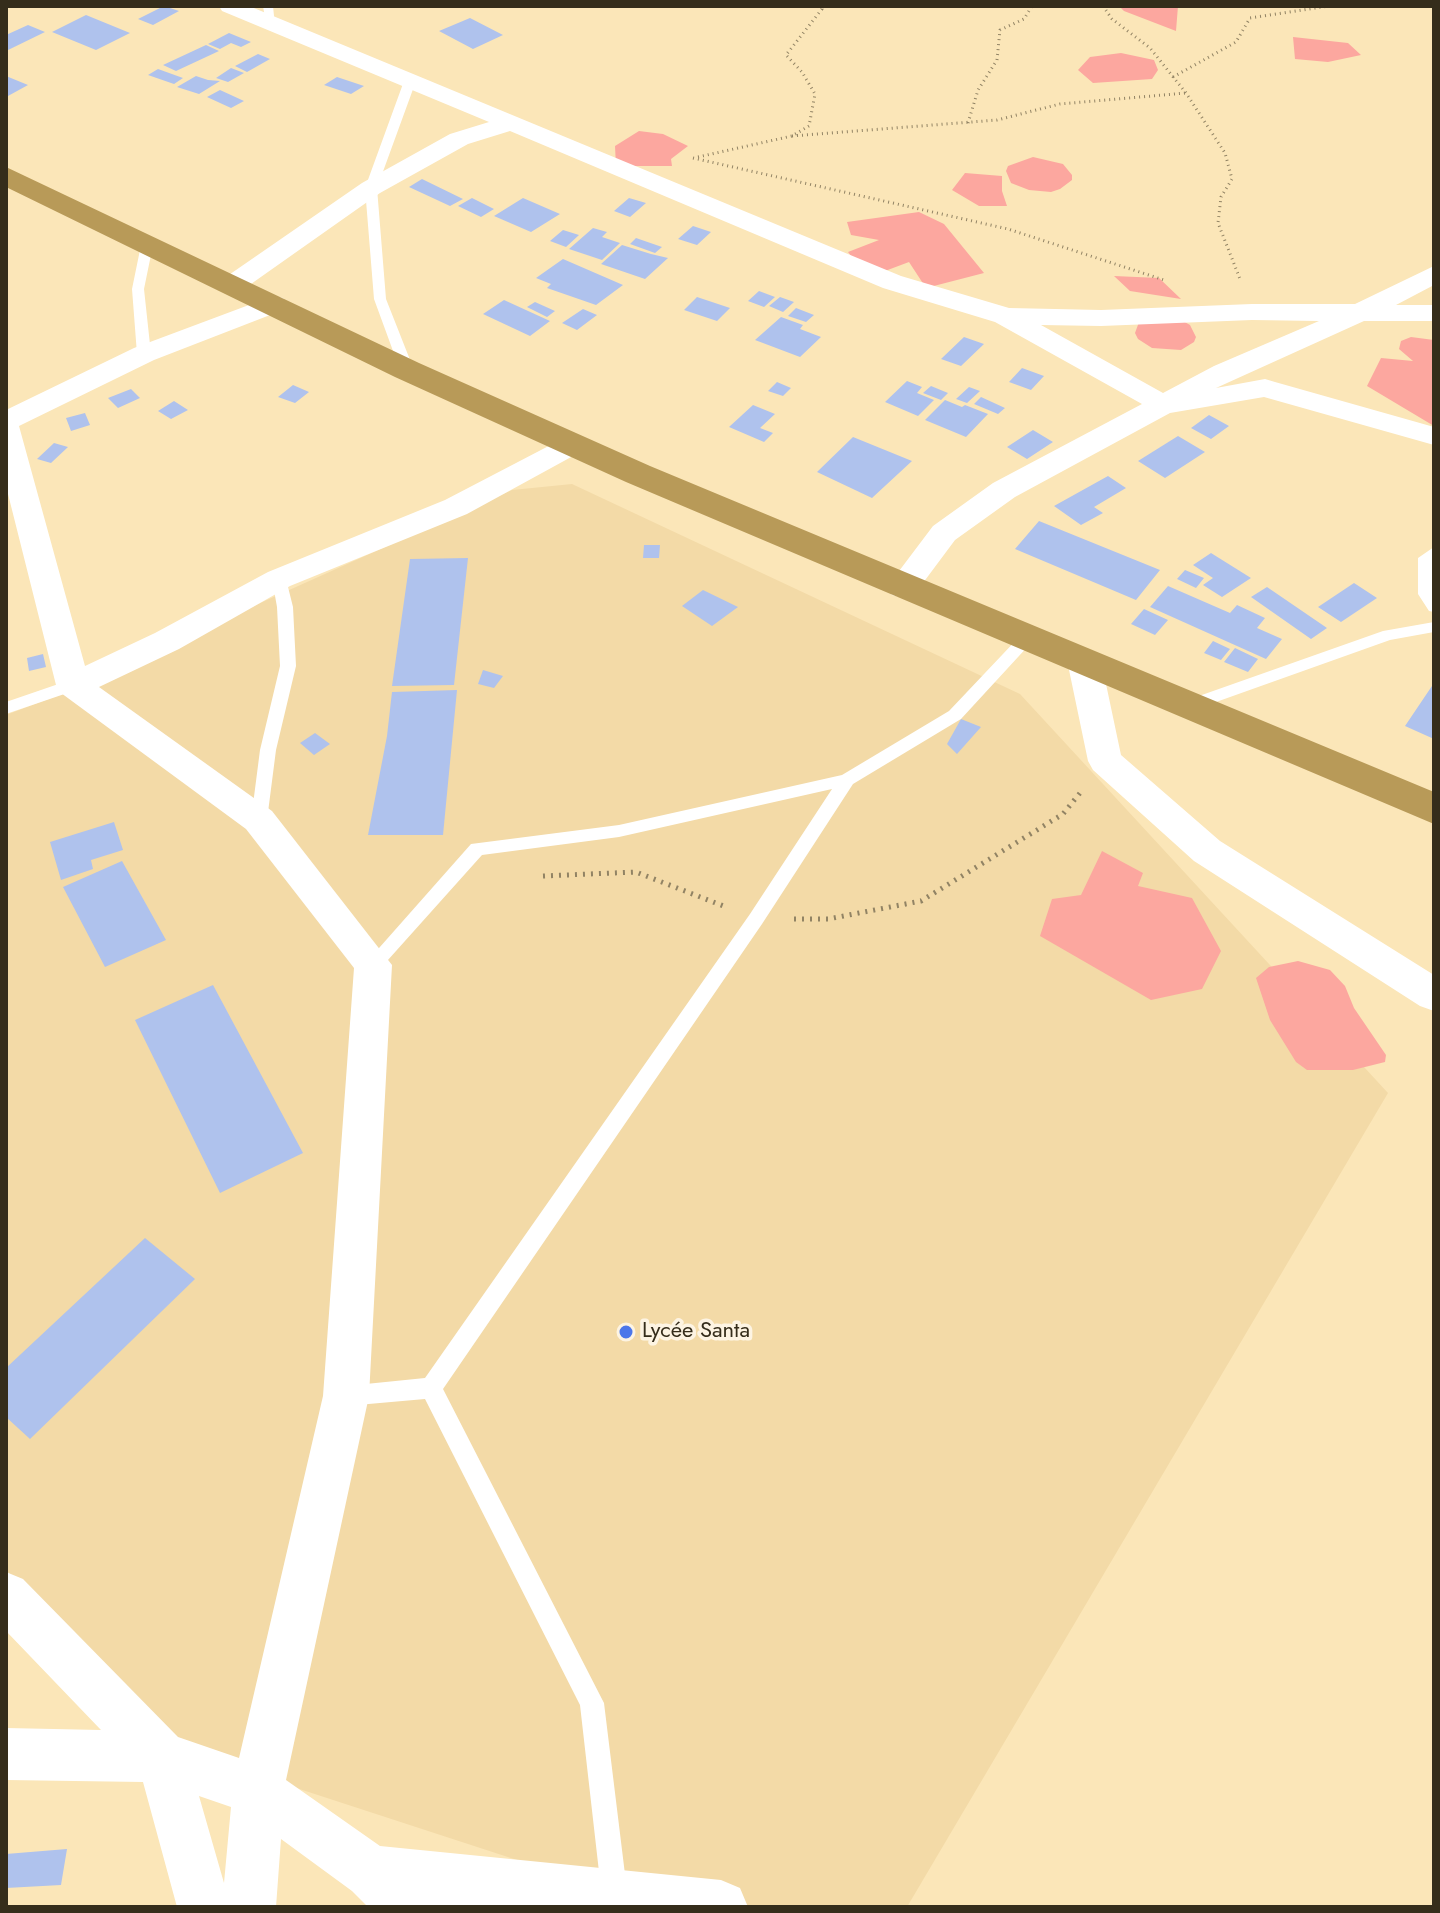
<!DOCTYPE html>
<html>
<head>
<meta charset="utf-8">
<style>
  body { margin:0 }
  #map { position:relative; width:1440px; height:1913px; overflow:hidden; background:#fbe6b8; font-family:Jost,sans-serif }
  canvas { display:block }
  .frame { position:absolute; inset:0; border:8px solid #352d1b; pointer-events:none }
</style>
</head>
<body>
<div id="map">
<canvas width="1440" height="1913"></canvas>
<div class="frame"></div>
</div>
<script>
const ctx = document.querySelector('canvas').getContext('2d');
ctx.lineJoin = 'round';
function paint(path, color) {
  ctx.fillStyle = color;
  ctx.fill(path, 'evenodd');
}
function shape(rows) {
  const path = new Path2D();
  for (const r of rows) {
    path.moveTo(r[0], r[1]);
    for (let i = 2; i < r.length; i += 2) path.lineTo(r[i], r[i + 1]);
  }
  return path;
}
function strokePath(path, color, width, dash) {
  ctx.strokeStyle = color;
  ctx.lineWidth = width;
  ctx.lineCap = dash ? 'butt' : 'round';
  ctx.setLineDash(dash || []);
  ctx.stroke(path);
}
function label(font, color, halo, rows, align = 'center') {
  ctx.font = font + ' Jost,sans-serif';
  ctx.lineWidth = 7;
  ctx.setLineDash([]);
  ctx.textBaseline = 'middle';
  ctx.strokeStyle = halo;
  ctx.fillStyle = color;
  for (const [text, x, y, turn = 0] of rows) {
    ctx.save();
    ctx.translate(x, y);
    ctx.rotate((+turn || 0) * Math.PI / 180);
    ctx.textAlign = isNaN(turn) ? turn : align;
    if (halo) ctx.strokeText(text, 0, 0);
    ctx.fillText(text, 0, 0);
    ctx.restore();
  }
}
paint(shape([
  [572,484,1020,694,1388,1093,907,1907,661,1907,183,1751,6,1570,6,715,114,674,238,613,512,490]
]), '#f3daa7');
paint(shape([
  [1119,6,1178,6,1176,31,1124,11],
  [1293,37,1348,43,1361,55,1328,62,1295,59],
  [1121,53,1154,60,1158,70,1152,79,1093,83,1078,70,1090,57],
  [639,131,663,134,688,146,671,159,672,166,616,166,615,146],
  [1033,157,1063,164,1072,175,1072,180,1060,189,1051,192,1029,190,1011,183,1006,171,1008,166],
  [965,173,1002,176,1002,191,1007,206,979,206,952,190],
  [919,212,944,224,984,273,926,288,909,262,885,271,860,268,848,252,879,240,851,235,847,222],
  [1114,276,1159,278,1181,299,1130,291],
  [1183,321,1190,325,1196,337,1194,342,1181,350,1152,348,1138,339,1135,333,1139,322],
  [1411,337,1434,340,1434,426,1367,386,1381,358,1413,361,1399,349,1401,341],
  [1102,851,1143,873,1138,886,1192,898,1221,951,1202,989,1151,1000,1040,936,1052,899,1081,895],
  [1298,961,1330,970,1345,986,1354,1008,1386,1055,1385,1062,1353,1070,1307,1070,1296,1062,1270,1020,1256,978,1269,967]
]), '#fca79f');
paint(shape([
  [164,6,179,11,153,25,138,19],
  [86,15,130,33,96,50,52,32],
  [470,18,503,35,473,49,439,31],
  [28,25,45,32,6,51,6,35],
  [229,33,251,42,241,47,231,43,220,49,208,44],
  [206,45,219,51,176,71,163,65],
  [258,54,270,59,247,72,235,66],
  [231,68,244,73,228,82,216,78],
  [158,69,183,78,174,84,148,75],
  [6,76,28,85,8,96],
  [196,76,208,80,220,81,199,94,177,87],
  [337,77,364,86,351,94,324,85],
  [220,90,244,101,231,108,207,97],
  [422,179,463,199,450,206,409,187],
  [472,198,494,209,481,217,458,206],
  [523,198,560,214,531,232,494,216],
  [629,198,646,203,630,217,614,211],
  [693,226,711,232,697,245,678,239],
  [593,228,607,232,602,237,620,243,602,260,569,249],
  [563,230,579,235,566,247,550,241],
  [636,238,662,247,655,253,630,244],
  [622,245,651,254,668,258,645,279,601,264],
  [563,259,623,285,596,305,547,288,551,284,536,278],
  [759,291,775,297,764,307,748,301],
  [697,297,730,308,717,321,684,310],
  [780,297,794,302,783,312,769,306],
  [504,300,550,321,530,336,483,314],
  [535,302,555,311,547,317,527,307],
  [796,308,814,315,806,322,788,316],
  [583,309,597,315,577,330,562,323],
  [781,317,803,325,800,329,821,337,800,357,755,340],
  [964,337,984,344,961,366,941,359],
  [1022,368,1044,376,1031,390,1009,382],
  [907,381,922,387,917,393,934,400,918,416,885,402],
  [777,382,791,388,783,396,768,391],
  [293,385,309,392,295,403,278,397],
  [931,386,948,393,941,400,923,393],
  [969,387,980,391,967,403,956,399],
  [131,389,140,398,118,408,108,398],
  [981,397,1005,408,998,414,974,404],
  [945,400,962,407,965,405,988,414,966,437,925,420],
  [174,401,188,410,171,419,158,411],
  [753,405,775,414,760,428,773,433,764,442,729,427],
  [85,413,90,425,71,431,66,418],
  [1209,415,1229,426,1211,439,1191,428],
  [1033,430,1053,442,1027,459,1007,447],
  [1178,436,1205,452,1165,478,1138,461],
  [853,437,912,461,872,498,817,472],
  [54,443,68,447,51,463,37,459],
  [1108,476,1126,488,1094,507,1103,513,1081,525,1054,506],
  [1039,521,1160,570,1136,600,1015,549],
  [644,545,660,545,659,558,643,558],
  [1211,553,1251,578,1222,597,1203,585,1213,578,1193,565],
  [468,558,454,685,392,686,410,559],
  [1185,570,1204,578,1196,588,1177,579],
  [1354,583,1377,598,1341,622,1318,607],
  [1168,586,1230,613,1237,605,1265,618,1257,628,1282,639,1266,659,1150,607],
  [1267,587,1327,628,1311,639,1251,597],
  [703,590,738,607,712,626,682,606],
  [1144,609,1168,620,1155,635,1131,624],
  [1213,641,1230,649,1221,660,1204,653],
  [1235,648,1258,659,1248,672,1224,662],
  [43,654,46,667,29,671,27,658],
  [483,670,503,676,494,688,478,684],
  [1434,683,1434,739,1405,726],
  [457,690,443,835,368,835,387,736,392,692],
  [961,719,981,727,957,754,947,744],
  [315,733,330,744,314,755,300,743],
  [114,822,123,850,91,860,93,869,61,880,50,842],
  [122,861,166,940,105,967,63,887],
  [213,985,303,1153,220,1193,135,1020],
  [145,1238,195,1279,30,1439,6,1417,6,1368],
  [67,1849,61,1885,6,1888,6,1854]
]), '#afc2ed');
strokePath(shape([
  [1103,6,1112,19,1150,48,1186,93,1225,153,1232,179,1221,197,1218,223,1240,279],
  [1173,77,1236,42,1250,18,1329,6],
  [968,123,978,90,997,60,1000,30,1024,19,1032,6],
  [792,136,997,120,1060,104,1186,93],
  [698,157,792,136,809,126,815,94,802,72,786,55,822,9,821,6],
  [693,158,1008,229,1164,280]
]), '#918364', 3, [1, 4]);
strokePath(shape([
  [543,876,636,872,726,907],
  [794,919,828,919,921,901,1063,814,1080,793]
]), '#918364', 5, [2, 6]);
paint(shape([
  [263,6,273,6,275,26,266,24,263,6],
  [410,78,416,81,377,188,386,299,414,370,407,374,400,370,374,299,365,188,404,81,410,78],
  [147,241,153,245,144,289,151,354,144,358,137,354,132,289,141,245,147,241],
  [1434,547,1432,560,1434,612,1429,611,1418,594,1418,558,1434,547],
  [279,574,286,579,293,607,296,666,276,750,267,820,259,826,251,820,260,750,280,666,277,607,272,579,279,574],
  [1434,622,1434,632,1390,640,1188,712,1180,706,1182,702,1383,631,1434,622],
  [1025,635,1030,636,1033,640,1030,644,961,719,853,784,762,924,443,1389,604,1703,629,1907,603,1907,580,1705,425,1399,346,1406,338,1403,335,1396,338,1389,346,1386,425,1378,750,914,832,789,619,837,482,855,379,970,367,970,364,965,471,844,619,825,842,775,949,711,1020,636,1025,635],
  [73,679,79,681,81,685,79,689,6,714,6,702,73,679]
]), '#fff');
paint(shape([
  [219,6,249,6,901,276,1009,308,1101,310,1252,304,1355,304,1434,266,1434,285,1396,305,1434,305,1434,321,1364,321,1216,388,1265,379,1275,382,1434,427,1434,445,1264,397,1170,413,1015,497,955,540,914,595,903,598,892,595,887,587,933,526,993,483,1142,404,995,322,883,288,510,131,468,144,380,193,241,291,223,291,219,285,223,279,362,183,450,134,489,122,222,11,219,6],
  [1252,320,1319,321,1214,366,1163,393,1041,325,1101,326,1252,320],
  [273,296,283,298,287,304,283,310,154,360,19,426,85,666,155,633,268,572,445,500,564,438,574,435,584,438,589,444,584,450,467,514,290,586,179,649,99,687,272,811,392,965,369,1396,286,1780,380,1846,721,1880,740,1888,748,1907,368,1907,352,1891,281,1839,276,1907,177,1907,143,1782,6,1780,6,1728,101,1730,6,1631,6,1572,23,1579,178,1737,239,1758,323,1396,354,968,246,829,61,693,56,685,6,486,6,410,134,348,273,296],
  [199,1796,231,1807,224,1883,199,1796],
  [1085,653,1097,657,1102,665,1121,755,1220,841,1434,975,1434,1011,1420,1006,1194,861,1093,770,1088,761,1068,665,1073,657,1085,653]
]), '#fff');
paint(shape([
  [6,167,419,363,650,466,1434,792,1434,824,626,482,395,377,6,187,6,167]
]), '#b89a58');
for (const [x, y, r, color] of [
  [626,1332,8,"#4c77ea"]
]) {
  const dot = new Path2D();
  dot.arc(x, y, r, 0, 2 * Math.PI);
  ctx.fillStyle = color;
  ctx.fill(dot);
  strokePath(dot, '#fdf4e3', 3);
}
label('22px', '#352d1b', '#fdf4e3', [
  ["Lycée Santa",642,1332]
], 'left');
</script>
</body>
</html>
